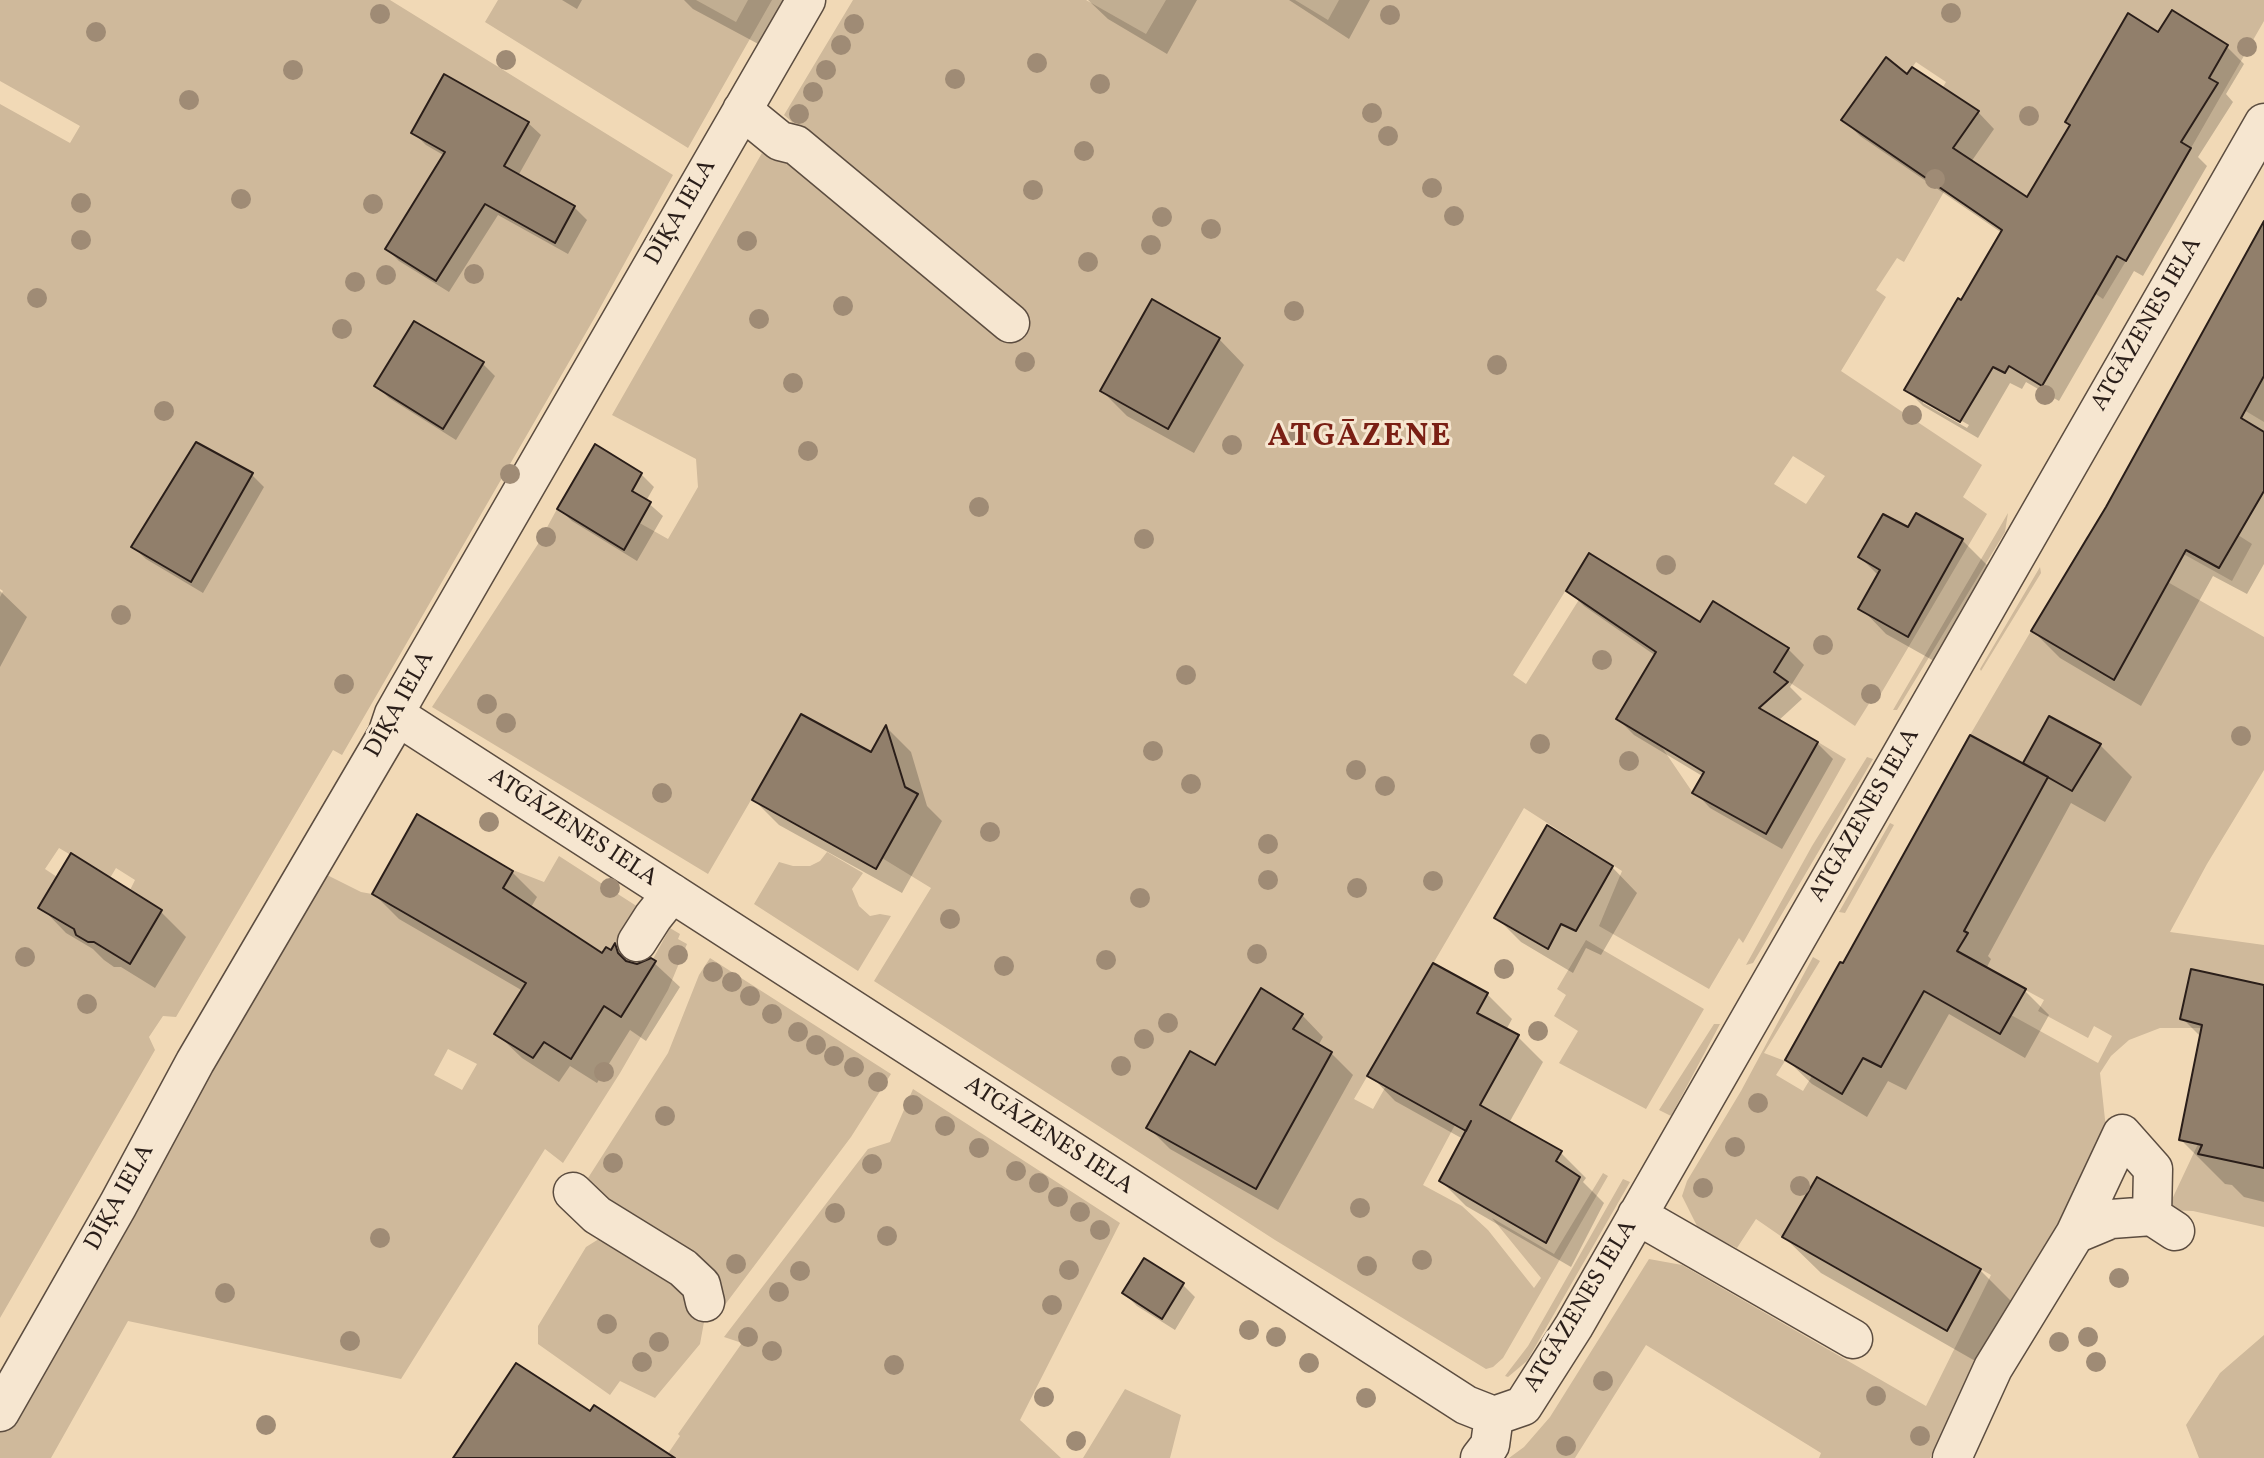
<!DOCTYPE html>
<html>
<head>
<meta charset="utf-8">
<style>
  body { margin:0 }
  canvas { display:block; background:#f1d9b6 }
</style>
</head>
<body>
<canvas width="2264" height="1458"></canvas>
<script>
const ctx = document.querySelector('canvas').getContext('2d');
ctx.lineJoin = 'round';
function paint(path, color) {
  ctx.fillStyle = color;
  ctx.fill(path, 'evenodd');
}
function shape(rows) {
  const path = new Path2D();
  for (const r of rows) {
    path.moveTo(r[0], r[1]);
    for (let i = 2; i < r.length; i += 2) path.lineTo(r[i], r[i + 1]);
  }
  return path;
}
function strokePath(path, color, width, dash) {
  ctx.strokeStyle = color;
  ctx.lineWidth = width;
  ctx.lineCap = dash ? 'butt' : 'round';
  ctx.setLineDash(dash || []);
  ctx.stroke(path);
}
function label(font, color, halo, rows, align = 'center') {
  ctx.font = font + ' Vollkorn,serif';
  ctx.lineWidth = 6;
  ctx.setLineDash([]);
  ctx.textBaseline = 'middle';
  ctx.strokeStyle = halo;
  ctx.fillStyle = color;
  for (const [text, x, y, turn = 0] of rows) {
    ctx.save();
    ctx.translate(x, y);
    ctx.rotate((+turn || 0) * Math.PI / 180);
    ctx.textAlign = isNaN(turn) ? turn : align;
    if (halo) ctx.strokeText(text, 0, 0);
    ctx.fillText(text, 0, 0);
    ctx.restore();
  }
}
paint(shape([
  [0,0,390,0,673,175,595,317,342,755,333,750,176,1017,163,1016,149,1037,155,1050,0,1318,0,597,3,591,0,589,0,104,70,143,80,126,0,81],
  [444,75,529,121,504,166,575,206,555,243,475,199,488,176],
  [411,208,436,281,385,249],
  [415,321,484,362,375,386],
  [59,848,110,878,116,868,135,880,130,890,162,910,130,963,94,942,87,942,76,935,74,929,39,908,57,877,45,869],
  [498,0,696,0,736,22,748,0,772,0,688,148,485,22],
  [853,0,1086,0,1146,34,1166,0,1295,0,1328,20,1339,0,2264,0,2264,21,2191,148,2132,114,2098,103,2081,95,2065,121,2070,125,2070,227,2126,261,2103,299,1999,227,2020,192,1932,134,1945,190,1904,262,1897,258,1876,290,1886,297,1841,371,1982,465,1963,497,1987,514,1876,702,1870,702,1855,726,1774,672,1789,647,1714,601,1698,624,1638,639,1663,657,1616,719,1661,746,1693,793,1766,834,1818,742,1846,759,1743,943,1739,938,1709,989,1599,926,1622,871,1524,808,1354,1099,1373,1109,1386,1086,1456,1123,1423,1185,1462,1206,1488,1230,1534,1288,1541,1278,1492,1218,1554,1254,1603,1173,1608,1176,1503,1358,1493,1367,1486,1369,1275,1240,874,981,931,888,882,858,895,782,879,738,864,765,816,737,822,726,801,714,708,874,432,707,538,544,557,509,604,538,629,517,668,539,698,487,696,459,612,415,762,153,770,157,792,122,784,115],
  [2172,10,2228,46,2215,68,2159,32],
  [1916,62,1946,82,1943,87,1979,111,1897,89],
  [1220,338,1168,429,1100,392,1100,391],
  [1793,456,1825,476,1806,504,1774,484],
  [1917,513,1963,539,1909,637,1859,609,1880,570,1858,557,1883,514,1908,527],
  [1589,553,1632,580,1597,571,1526,684,1513,675],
  [2264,375,2264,422,2244,410],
  [2008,513,2005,532,1897,710,1893,710],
  [2119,515,2219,568,2238,535,2252,544,2232,581,2117,517],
  [2087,536,2264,637,2264,770,2207,864,2170,932,2264,945,2264,985,2191,969,2202,1028,2160,1028,2129,1040,2111,1056,2100,1073,2106,1129,2102,1145,1930,1458,1819,1458,1821,1453,1646,1345,1575,1458,1509,1458,1524,1447,1550,1417,1649,1259,1682,1265,1926,1406,1991,1275,1817,1177,1782,1237,1756,1219,1737,1248,1699,1230,1682,1196,1687,1181,1741,1091,1813,957,1820,961,1764,1053,1785,1061,1776,1075,1803,1091,1812,1076,1842,1094,1863,1058,1881,1067,1904,954,1940,1000,2000,1034,2011,1015,2098,1063,2112,1036,2094,1026,2088,1038,2038,1011,2044,1000,1957,953,1968,933,1949,924,1970,920,2048,777,2072,791,2101,744,2049,716,2022,764,1970,735,2031,631,2113,680,2148,618,2068,569],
  [2040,567,2041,573,1981,671,1980,669],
  [1867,757,1873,759,1753,963,1746,965,1812,846],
  [1890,823,1894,825,1845,913,1839,912],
  [827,852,863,873,852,889,859,906,870,916,880,914,891,916,858,971,754,904,779,862,793,866,810,866,820,861],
  [559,856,638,907,611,950,602,953,561,927,494,1033,533,1058,544,1042,571,1059,604,1006,621,1017,656,961,653,959,670,928,680,934,678,939,687,944,668,990,620,1073,563,1163,545,1149,401,1379,128,1321,51,1458,0,1458,0,1373,36,1378,283,936,327,875,361,892,372,894,467,949,513,870,544,882],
  [448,1049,477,1064,462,1090,434,1075],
  [1586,940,1704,1009,1646,1109,1559,1063,1578,1031,1554,1016,1566,995,1557,989],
  [710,958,891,1074,851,1137,721,1310,588,1178,668,1053,699,975],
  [1714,1024,1720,1024,1671,1116,1659,1110],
  [913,1089,1120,1223,1020,1420,1061,1458,665,1458,680,1436,678,1434,742,1343,724,1337,868,1149,890,1142],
  [2198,1144,2202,1144,2199,1154,2264,1168,2264,1227,2193,1211,2167,1210],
  [1623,1179,1630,1182,1527,1361,1508,1377,1505,1376,1528,1346],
  [602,1237,664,1276,700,1312,704,1322,700,1344,655,1398,620,1381,610,1395,538,1344,538,1326,586,1247],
  [2264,1335,2264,1458,2199,1458,2186,1425,2220,1373],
  [1125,1389,1181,1415,1170,1458,1083,1458]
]), '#cfb99b');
paint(shape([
  [562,0,582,0,577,9],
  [684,0,787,0,762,46,693,9],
  [1088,0,1197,0,1167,54,1108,19],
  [1289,0,1370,0,1349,39],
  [2173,13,2227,47,2244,64,2226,94,2233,102,2198,157,2207,166,2143,276,2134,271,2059,401,2026,382,2022,389,2010,383,1978,438,1923,406,1906,389,1962,303,2002,233,1860,136,1843,119,1908,76,1978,112,1994,129,1971,162,2028,200,2158,35],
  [1923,399,1969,425,1967,428,1923,403],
  [528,123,541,135,518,176,574,207,587,220,568,254,498,215,449,292,399,261,387,249,445,156,426,145,414,133],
  [2264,245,2264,564,2247,594,2213,576,2141,706,2060,658,2033,631],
  [1219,339,1244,365,1194,453,1127,416,1102,391],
  [483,364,495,376,456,440,389,398,377,386],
  [641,474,654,487,646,501,663,516,637,561,572,521,559,509],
  [252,475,264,487,203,593,146,559,133,547],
  [1917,515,1962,540,1988,566,1934,661,1886,634,1861,608,1879,576,1860,557,1909,530],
  [1568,590,1788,649,1804,665,1790,687,1802,699,1778,721,1817,743,1833,759,1782,849,1710,808,1695,792,1704,777,1634,735,1618,719,1656,656,1584,606],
  [0,591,27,617,0,667],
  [887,728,911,752,927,806,942,821,902,893,779,825,754,800,872,754],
  [2100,745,2132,777,2105,822,2071,803,1988,956,1991,959,1986,969,2025,991,2049,1015,2025,1058,1949,1014,1906,1090,1888,1081,1867,1117,1812,1084,1787,1060,1843,966,2031,769,2025,763],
  [1612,867,1637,893,1601,955,1586,948,1573,973,1521,942,1496,917],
  [512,872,537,897,530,909,603,955,611,953,616,945,636,965,651,960,680,987,646,1041,630,1030,597,1083,570,1066,559,1082,522,1058,496,1033,523,991,399,919,374,894],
  [41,907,161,912,186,937,155,988,121,967,114,967,104,960,93,949,66,933],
  [2264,987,2264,1202,2244,1197,2232,1185,2225,1184,2181,1140,2202,1038,2182,1018],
  [1487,994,1512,1019,1506,1030,1518,1037,1543,1062,1509,1123,1561,1153,1586,1178,1583,1182,1604,1203,1571,1267,1466,1206,1441,1181,1463,1139,1395,1101,1370,1075],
  [1302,1015,1323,1037,1318,1046,1331,1053,1353,1075,1278,1210,1170,1149,1148,1127],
  [1784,1237,1980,1270,2017,1307,1984,1366,1821,1273],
  [1183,1285,1195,1297,1175,1330,1137,1306,1124,1293]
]), '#0003');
const building = shape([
  [2172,10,2228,45,2209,78,2218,83,2181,142,2191,148,2126,261,2117,256,2042,386,2009,366,2005,373,1993,367,1960,422,1904,390,1958,298,1961,300,2002,230,1841,120,1886,57,1907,74,1912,67,1979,111,1953,148,2027,197,2070,125,2065,122,2128,13,2158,32,2172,10],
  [444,74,529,122,504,166,575,206,555,243,485,204,436,281,385,249,445,152,411,133,444,74],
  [2264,221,2264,376,2241,418,2264,432,2264,491,2219,568,2186,550,2114,680,2031,631,2106,507,2264,221],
  [1152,299,1220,338,1168,429,1100,391,1152,299],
  [414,321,484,362,443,429,374,386,414,321],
  [196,442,253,473,191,582,131,547,196,442],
  [595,444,642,473,632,491,651,502,624,550,557,509,595,444],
  [1916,513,1963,539,1908,637,1858,609,1880,570,1858,557,1883,514,1908,527,1916,513],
  [1589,553,1700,622,1713,601,1789,648,1774,672,1788,682,1759,708,1818,742,1766,834,1692,793,1704,772,1616,719,1656,652,1566,591,1589,553],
  [801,714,871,752,886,725,905,787,918,794,876,869,752,800,801,714],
  [2049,716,2101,744,2072,791,2023,763,2049,716],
  [1970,735,2048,777,1964,931,1968,933,1957,951,2026,989,2000,1034,1924,991,1881,1067,1863,1058,1842,1094,1785,1060,1840,962,1843,963,1970,735],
  [417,814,513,871,503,888,602,953,606,947,611,950,615,943,618,953,626,961,637,964,651,958,656,961,621,1017,604,1006,571,1059,544,1042,533,1058,494,1034,526,983,372,894,417,814],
  [1547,825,1613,866,1576,931,1561,924,1548,949,1494,918,1547,825],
  [71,853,162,910,130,964,94,942,88,942,76,935,74,929,38,908,71,853],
  [1433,963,1488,993,1477,1013,1519,1035,1480,1105,1562,1151,1556,1161,1580,1177,1546,1243,1439,1181,1471,1121,1466,1131,1367,1076,1433,963],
  [2191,969,2264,985,2264,1168,2198,1154,2202,1145,2179,1140,2202,1025,2180,1019,2191,969],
  [1261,988,1303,1014,1293,1029,1332,1052,1256,1189,1146,1128,1190,1051,1215,1065,1261,988],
  [1817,1177,1981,1269,1947,1331,1782,1237,1817,1177],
  [1144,1258,1184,1283,1162,1319,1122,1293,1144,1258],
  [516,1363,590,1411,594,1405,675,1458,453,1458,516,1363]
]);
paint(building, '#917f6b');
strokePath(building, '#2a1e19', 2);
const minor = shape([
  [742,110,780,141,796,145,1010,323],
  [394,714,1466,1405,1494,1416,1523,1406,1574,1326,2264,123],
  [637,942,653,917,672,893],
  [573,1192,597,1215,683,1268,701,1285,705,1302],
  [1637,1215,1853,1339],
  [2075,1234,2111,1219,2152,1216,2175,1231],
  [0,1412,118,1205,195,1062,387,735,394,714,407,691,806,0],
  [1480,1458,1490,1445,1494,1416],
  [1952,1458,1993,1368,2075,1234,2122,1134,2153,1169,2152,1216]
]);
strokePath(minor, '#5c4d40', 41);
strokePath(minor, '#f6e6d0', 38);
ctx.fillStyle = '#9f8b75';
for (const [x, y] of [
  [1951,13],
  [380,14],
  [1390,15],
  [854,24],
  [96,32],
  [841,45],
  [2247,47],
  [506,60],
  [1037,63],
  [293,70],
  [826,70],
  [955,79],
  [1100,84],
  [813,92],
  [189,100],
  [1372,113],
  [799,114],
  [2029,116],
  [1388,136],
  [1084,151],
  [1935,179],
  [1432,188],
  [1033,190],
  [241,199],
  [81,203],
  [373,204],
  [1454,216],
  [1162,217],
  [1211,229],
  [81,240],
  [747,241],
  [1151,245],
  [1088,262],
  [474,274],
  [386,275],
  [355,282],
  [37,298],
  [843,306],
  [1294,311],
  [759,319],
  [342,329],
  [1025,362],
  [1497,365],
  [793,383],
  [2045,395],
  [164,411],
  [1912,415],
  [1298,436],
  [1232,445],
  [808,451],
  [510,474],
  [979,507],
  [546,537],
  [1144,539],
  [1666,565],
  [121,615],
  [1823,645],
  [1602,660],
  [1186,675],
  [344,684],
  [1871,694],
  [487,704],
  [506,723],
  [2241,736],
  [1540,744],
  [1153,751],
  [1629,761],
  [1356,770],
  [1191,784],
  [1385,786],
  [662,793],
  [489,822],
  [990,832],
  [1268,844],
  [1268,880],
  [1433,881],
  [610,888],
  [1357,888],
  [1140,898],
  [950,919],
  [1257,954],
  [678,955],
  [25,957],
  [1106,960],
  [1004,966],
  [1504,969],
  [713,972],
  [732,982],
  [750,996],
  [87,1004],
  [772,1014],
  [1168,1023],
  [1538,1031],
  [798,1032],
  [1144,1039],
  [816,1045],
  [834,1056],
  [1121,1066],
  [854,1067],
  [604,1072],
  [878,1082],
  [1758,1103],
  [913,1105],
  [665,1116],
  [945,1126],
  [1735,1147],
  [979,1148],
  [613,1163],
  [872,1164],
  [1016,1171],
  [1039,1183],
  [1800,1186],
  [1703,1188],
  [1058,1197],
  [1360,1208],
  [1080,1212],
  [835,1213],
  [1100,1230],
  [887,1236],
  [380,1238],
  [1422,1260],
  [736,1264],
  [1367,1266],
  [1069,1270],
  [800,1271],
  [2119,1278],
  [779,1292],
  [225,1293],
  [1052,1305],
  [607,1324],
  [1249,1330],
  [748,1337],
  [1276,1337],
  [2088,1337],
  [350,1341],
  [659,1342],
  [2059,1342],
  [772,1351],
  [642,1362],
  [2096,1362],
  [1309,1363],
  [894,1365],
  [1603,1381],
  [1876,1396],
  [1044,1397],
  [1366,1398],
  [266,1425],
  [1920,1436],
  [1076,1441],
  [1566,1446]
]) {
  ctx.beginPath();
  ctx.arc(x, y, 10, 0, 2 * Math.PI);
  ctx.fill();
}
label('24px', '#2a1e19', '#f6e6d0', [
  ["DĪĶA IELA",682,213,-60],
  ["ATGĀZENES IELA",2148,325,-60],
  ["DĪĶA IELA",401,705,-61],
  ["ATGĀZENES IELA",1866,816,-60],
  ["ATGĀZENES IELA",572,829,33],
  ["ATGĀZENES IELA",1048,1137,33],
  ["DĪĶA IELA",121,1198,-61],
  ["ATGĀZENES IELA",1582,1307,-59]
]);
ctx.letterSpacing = '2px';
label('bold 32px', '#7a1f14', '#f6e6d0', [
  ["ATGĀZENE",1360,439]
]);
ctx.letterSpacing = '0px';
</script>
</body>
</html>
